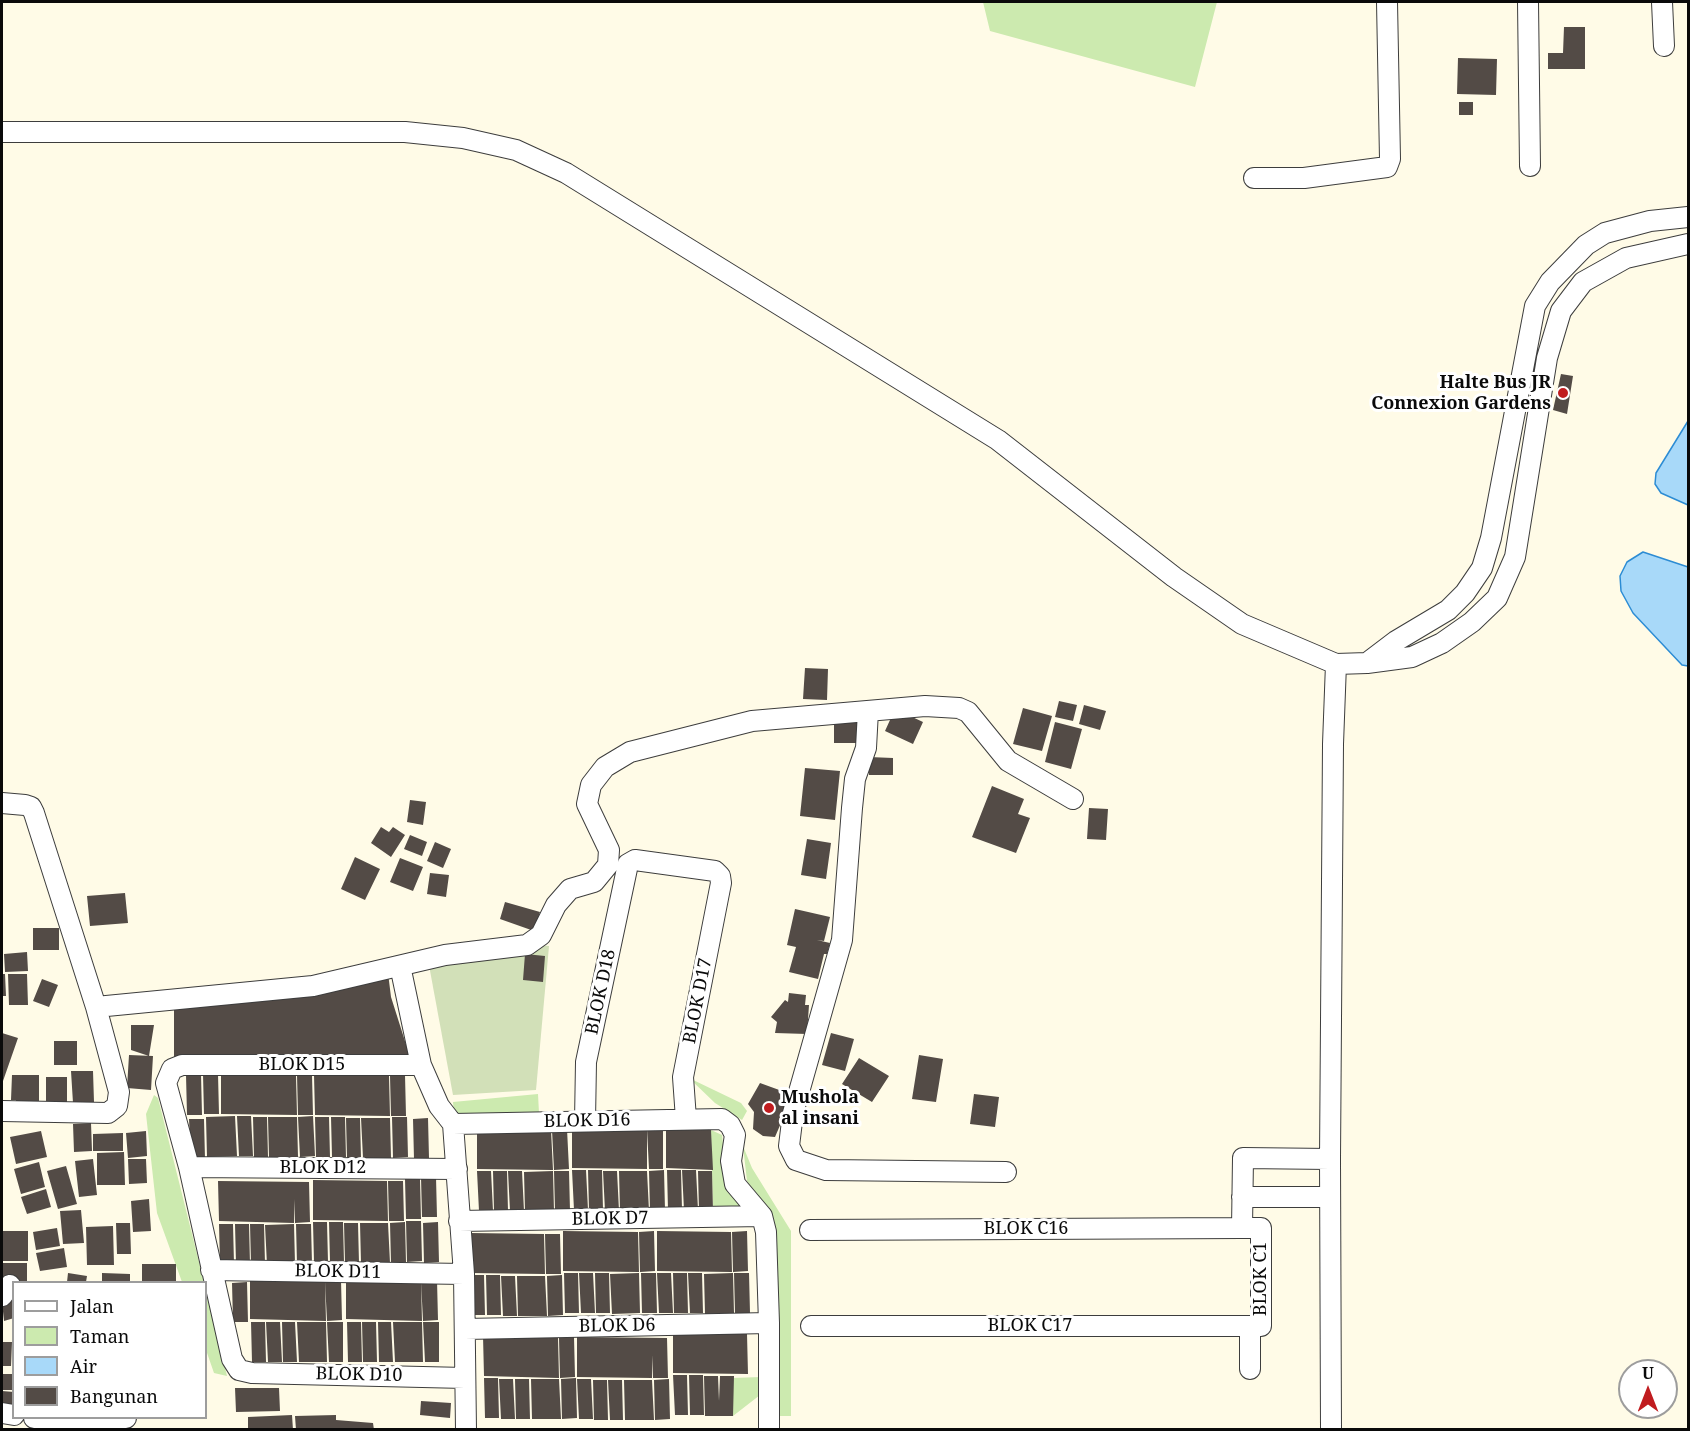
<!DOCTYPE html>
<html>
<head>
<meta charset="utf-8">
<style>
  body { margin:0 }
  #map { position:relative; width:1690px; height:1431px; overflow:hidden; background:#fffbe7; font-family:"Noto Serif",serif }
  canvas { display:block }
  .frame { position:absolute; inset:0; border:3px solid #0a0a0a; pointer-events:none }
  .legend { position:absolute; left:12px; top:1281px; width:195px; height:138px; box-sizing:border-box; background:#fff; border:2px solid #9d9d9d; margin:0; padding:8px 10px; list-style:none; font-size:18px; color:#0a0a0a }
  .legend li { display:flex; align-items:center; gap:12px; height:30px }
  .legend b { width:30px; border:2px solid #9d9d9d }
  .north { position:absolute; left:1618px; top:1359px; width:60px; height:60px; box-sizing:border-box; background:#fff; border:2px solid #9d9d9d; border-radius:50%; rotate:0deg; font-size:16px; font-weight:700; line-height:24px; text-align:center; color:#0a0a0a }
  .north::after { content:''; display:block; margin:auto; width:21px; height:27px; background:#c01c1f; clip-path:polygon(50% 0,100% 100%,50% 72%,0 100%) }
</style>
</head>
<body>
<div id="map">
<canvas width="1690" height="1431"></canvas>
<div class="frame"></div>
<ul class="legend">
<li><b style="height:8px;background:#fff"></b>Jalan</li>
<li><b style="height:16px;background:#cceaaf"></b>Taman</li>
<li><b style="height:16px;background:#a8d9f9"></b>Air</li>
<li><b style="height:16px;background:#534b46"></b>Bangunan</li>
</ul>
<div class="north">U</div>
</div>
<script>
const ctx = document.querySelector('canvas').getContext('2d');
ctx.lineJoin = 'round';
function paint(path, color) {
  ctx.fillStyle = color;
  ctx.fill(path, 'evenodd');
}
function shape(rows) {
  const path = new Path2D();
  for (const r of rows) {
    path.moveTo(r[0], r[1]);
    for (let i = 2; i < r.length; i += 2) path.lineTo(r[i], r[i + 1]);
  }
  return path;
}
function strokePath(path, color, width, dash) {
  ctx.strokeStyle = color;
  ctx.lineWidth = width;
  ctx.lineCap = dash ? 'butt' : 'round';
  ctx.setLineDash(dash || []);
  ctx.stroke(path);
}
function label(font, color, halo, rows, align = 'center') {
  ctx.font = font + ' "Noto Serif",serif';
  ctx.lineWidth = 6;
  ctx.setLineDash([]);
  ctx.textBaseline = 'middle';
  ctx.strokeStyle = halo;
  ctx.fillStyle = color;
  for (const [text, x, y, turn = 0] of rows) {
    ctx.save();
    ctx.translate(x, y);
    ctx.rotate((+turn || 0) * Math.PI / 180);
    ctx.textAlign = isNaN(turn) ? turn : align;
    if (halo) ctx.strokeText(text, 0, 0);
    ctx.fillText(text, 0, 0);
    ctx.restore();
  }
}
paint(shape([
  [983,2,1217,2,1195,87,990,31],
  [689,1078,741,1103,747,1111,742,1120,715,1103],
  [538,1094,539,1113,454,1113,453,1102],
  [154,1095,158,1098,204,1282,182,1282,157,1213,146,1114],
  [711,1130,722,1135,727,1181,743,1210,713,1211],
  [743,1146,752,1168,791,1231,791,1416,778,1416,775,1229,747,1181],
  [206,1289,227,1376,214,1373,206,1350],
  [761,1377,760,1395,733,1416,732,1378]
]), '#cceaaf');
paint(shape([
  [499,941,549,946,536,1090,453,1095,426,949]
]), '#d2e0b8');
const water = shape([
  [1688,421,1688,505,1661,493,1655,484,1656,473,1688,421],
  [1643,552,1688,567,1688,666,1682,665,1633,613,1621,591,1620,576,1627,562,1643,552]
]);
paint(water, '#a8d9f9');
strokePath(water, '#2c8cd4', 1.5);
paint(shape([
  [1564,27,1585,27,1585,69,1548,69,1548,53,1563,53],
  [1458,58,1497,59,1496,95,1457,94],
  [1459,102,1473,102,1473,115,1459,115],
  [1561,374,1573,376,1567,414,1553,410],
  [805,668,828,669,827,700,803,699],
  [1059,701,1077,705,1073,721,1055,717],
  [1084,705,1106,711,1100,730,1079,724],
  [1023,708,1052,716,1042,751,1013,744],
  [895,709,923,722,913,744,885,731],
  [834,716,862,716,862,743,834,743],
  [1055,722,1082,729,1071,769,1045,762],
  [869,757,893,758,893,775,869,775],
  [805,768,840,771,835,820,800,816],
  [992,786,1024,799,1018,814,1030,818,1016,853,972,837],
  [410,800,426,802,423,825,407,822],
  [1089,808,1108,809,1106,840,1087,839],
  [381,827,389,832,393,827,405,835,391,857,371,843],
  [410,835,427,842,422,856,404,849],
  [807,839,831,843,826,879,801,875],
  [435,842,451,849,443,868,427,861],
  [355,857,380,869,365,900,341,889],
  [400,858,423,867,413,891,390,882],
  [430,873,449,875,446,897,427,894],
  [125,893,128,923,90,926,87,896],
  [505,902,540,912,534,931,500,919],
  [795,909,830,917,824,941,817,940,830,943,827,954,824,954,818,979,789,972,796,947,787,945],
  [33,928,59,928,59,950,33,950],
  [27,952,28,971,5,972,4,954],
  [525,954,545,956,543,982,523,980],
  [388,973,391,997,410,1057,344,1054,174,1057,174,1005],
  [2,974,5,974,6,996,2,996],
  [8,974,27,974,28,1005,9,1005],
  [42,979,58,985,49,1007,33,1001],
  [789,993,806,995,805,1005,809,1005,807,1034,775,1033,777,1022,771,1017,785,1000,788,1002],
  [131,1025,154,1025,149,1056,131,1050],
  [2,1033,18,1038,3,1081,2,1081],
  [831,1033,854,1039,845,1071,822,1065],
  [54,1041,77,1041,77,1065,54,1065],
  [129,1055,153,1056,151,1090,127,1088],
  [919,1055,943,1059,936,1102,912,1099],
  [859,1058,889,1076,872,1102,842,1084],
  [71,1071,93,1071,94,1102,73,1103],
  [201,1074,202,1115,187,1115,186,1075],
  [203,1074,218,1074,219,1114,204,1114],
  [221,1074,296,1075,297,1115,221,1114],
  [12,1075,39,1075,39,1101,32,1101,32,1107,15,1107,16,1100,11,1100],
  [297,1075,312,1075,313,1115,298,1115],
  [314,1075,389,1076,390,1116,315,1115],
  [405,1075,406,1116,391,1116,390,1076],
  [46,1077,67,1077,67,1108,46,1108],
  [760,1083,793,1095,775,1137,763,1136,753,1129,754,1112,748,1104],
  [974,1094,999,1097,995,1127,970,1124],
  [235,1116,237,1156,207,1157,206,1117],
  [237,1116,251,1116,253,1156,239,1156],
  [313,1116,315,1156,300,1157,298,1117],
  [253,1117,267,1117,268,1157,254,1157],
  [268,1117,297,1117,298,1157,269,1157],
  [315,1117,329,1117,330,1157,316,1157],
  [331,1117,345,1117,346,1157,332,1157],
  [392,1117,407,1117,408,1157,393,1158],
  [346,1118,360,1118,361,1158,347,1158],
  [361,1118,390,1118,391,1158,363,1158],
  [428,1118,429,1158,414,1159,413,1119],
  [189,1119,204,1119,205,1159,191,1159],
  [91,1123,92,1151,74,1152,73,1124],
  [572,1128,647,1129,647,1169,572,1168],
  [666,1128,711,1130,713,1170,666,1168],
  [477,1129,551,1130,553,1170,477,1169],
  [567,1129,569,1169,554,1170,552,1130],
  [647,1129,663,1129,663,1169,649,1169],
  [41,1131,47,1157,16,1164,10,1137],
  [146,1131,147,1156,128,1158,126,1133],
  [123,1133,123,1151,93,1151,93,1134],
  [124,1152,125,1185,97,1185,97,1153],
  [93,1159,97,1195,79,1197,75,1161],
  [128,1159,146,1159,147,1183,129,1184],
  [39,1162,45,1187,21,1194,14,1169],
  [66,1166,77,1204,58,1209,47,1171],
  [572,1170,586,1170,588,1210,574,1210],
  [588,1170,602,1170,603,1210,589,1210],
  [664,1170,665,1210,650,1211,649,1171],
  [667,1170,681,1170,682,1210,668,1210],
  [682,1170,696,1170,698,1210,684,1210],
  [477,1171,491,1171,493,1211,479,1211],
  [493,1171,507,1171,508,1211,494,1211],
  [508,1171,522,1171,524,1211,510,1211],
  [553,1171,554,1211,525,1212,524,1172],
  [554,1171,569,1171,570,1211,555,1211],
  [603,1171,617,1171,619,1211,605,1211],
  [619,1171,647,1171,649,1211,620,1211],
  [698,1171,712,1171,713,1211,699,1211],
  [421,1177,436,1177,437,1217,422,1217],
  [405,1179,420,1179,421,1219,406,1219],
  [313,1180,387,1181,388,1221,313,1220],
  [218,1181,309,1182,310,1222,295,1223,294,1199,294,1223,219,1221],
  [388,1181,403,1181,404,1221,389,1221],
  [46,1189,51,1207,27,1214,21,1197],
  [149,1199,151,1231,133,1232,131,1201],
  [81,1210,84,1243,63,1244,60,1211],
  [406,1221,421,1221,422,1261,407,1262],
  [313,1222,327,1222,328,1262,314,1262],
  [329,1222,343,1222,344,1262,330,1262],
  [405,1222,406,1262,391,1263,390,1223],
  [438,1222,439,1262,424,1263,423,1223],
  [116,1223,130,1223,131,1254,117,1254],
  [344,1223,358,1223,359,1263,345,1263],
  [360,1223,388,1223,390,1263,361,1263],
  [219,1224,233,1224,234,1264,220,1264],
  [235,1224,249,1224,250,1264,236,1264],
  [250,1224,264,1224,265,1264,251,1264],
  [294,1224,295,1264,267,1265,265,1225],
  [296,1224,311,1224,312,1264,297,1264],
  [113,1226,114,1265,87,1265,86,1227],
  [57,1228,60,1246,36,1250,33,1232],
  [2,1231,28,1231,28,1261,2,1261],
  [563,1231,638,1232,639,1272,563,1271],
  [654,1231,655,1271,640,1272,639,1232],
  [657,1231,731,1232,732,1272,657,1271],
  [747,1231,748,1271,733,1272,732,1232],
  [470,1233,544,1234,545,1274,470,1273],
  [545,1234,560,1234,561,1274,546,1274],
  [64,1248,67,1267,40,1271,36,1253],
  [2,1263,27,1263,27,1281,2,1281],
  [142,1264,176,1264,176,1282,142,1282],
  [68,1273,87,1276,86,1282,67,1282],
  [102,1273,130,1274,130,1282,102,1282],
  [564,1273,578,1273,579,1313,565,1313],
  [579,1273,593,1273,595,1313,581,1313],
  [595,1273,609,1273,610,1313,596,1313],
  [639,1273,640,1313,612,1314,610,1274],
  [641,1273,656,1273,657,1313,642,1313],
  [657,1273,671,1273,673,1313,659,1313],
  [673,1273,687,1273,688,1313,674,1313],
  [688,1273,702,1273,703,1313,690,1313],
  [733,1273,734,1313,705,1314,704,1274],
  [734,1273,749,1273,750,1313,735,1313],
  [470,1275,484,1275,485,1315,471,1315],
  [486,1275,500,1275,501,1315,487,1315],
  [562,1275,563,1315,548,1316,547,1276],
  [501,1276,515,1276,517,1316,503,1316],
  [517,1276,545,1276,547,1316,518,1316],
  [250,1279,325,1281,326,1321,250,1319],
  [346,1279,421,1281,422,1321,346,1319],
  [341,1280,342,1320,327,1321,325,1281],
  [437,1280,438,1320,423,1321,421,1281],
  [247,1282,248,1322,233,1322,232,1283],
  [14,1298,14,1318,4,1321,2,1302],
  [251,1322,265,1322,266,1362,252,1362],
  [266,1322,280,1322,282,1362,268,1362],
  [282,1322,295,1322,297,1362,283,1362],
  [297,1322,326,1322,327,1362,299,1362],
  [327,1322,343,1322,343,1362,329,1362],
  [347,1322,361,1322,362,1362,348,1362],
  [362,1322,376,1322,377,1362,363,1362],
  [378,1322,391,1322,393,1362,379,1362],
  [393,1322,422,1322,423,1362,395,1362],
  [423,1322,439,1322,439,1362,425,1362],
  [673,1333,747,1334,748,1374,673,1373],
  [483,1336,558,1338,559,1378,484,1376],
  [574,1337,575,1377,560,1378,559,1338],
  [577,1337,667,1338,668,1378,653,1378,653,1355,652,1378,577,1377],
  [2,1342,12,1342,11,1366,2,1366],
  [2,1374,14,1374,14,1390,2,1390],
  [673,1375,687,1375,688,1415,675,1415],
  [689,1375,703,1375,704,1415,690,1415],
  [704,1376,718,1376,719,1401,720,1376,734,1376,733,1416,705,1416],
  [484,1378,498,1378,499,1418,485,1418],
  [576,1378,577,1418,562,1419,561,1379],
  [499,1379,513,1379,515,1419,501,1419],
  [515,1379,529,1379,530,1419,516,1419],
  [531,1379,559,1379,561,1419,532,1419],
  [577,1379,591,1379,593,1419,579,1419],
  [669,1379,670,1419,655,1420,654,1380],
  [593,1380,607,1380,608,1420,594,1420],
  [608,1380,622,1380,623,1420,610,1420],
  [624,1380,652,1380,654,1420,625,1420],
  [235,1388,279,1388,280,1411,236,1412],
  [2,1391,14,1392,14,1407,2,1406],
  [421,1401,451,1403,450,1418,420,1415],
  [292,1415,293,1430,248,1430,248,1417],
  [336,1415,336,1420,373,1423,374,1430,296,1430,295,1416]
]), '#534b46');
const street = shape([
  [1528,2,1530,166],
  [1662,2,1664,46],
  [2,132,405,132,463,138,516,150,566,173,998,440,1174,577,1242,624,1336,664,1367,663,1412,657,1442,643,1472,622,1497,598,1515,557,1547,358,1561,311,1583,282,1626,258,1688,244],
  [1254,178,1304,178,1387,167,1390,159,1387,2],
  [1367,663,1396,641,1448,610,1465,593,1482,568,1491,538,1535,306,1550,282,1586,245,1605,233,1650,221,1688,217],
  [868,711,866,748,855,779,852,808,842,940,793,1113,789,1146,796,1160,826,1170,1006,1172],
  [2,803,25,805,31,807,34,813,96,1007,119,1092,117,1106,108,1113,2,1111],
  [402,975,421,1065,439,1106,453,1124,464,1274,466,1430],
  [96,1007,313,986,445,955,527,945,541,935,556,905,570,889,594,882,608,865,609,850,587,804,591,785,605,767,630,752,752,721,925,706,959,708,968,712,1008,761,1073,799],
  [421,1065,182,1065,172,1069,166,1083,189,1167,232,1359,239,1370,252,1373,465,1378],
  [585,1121,586,1062,628,864,635,860,715,871,720,876,721,883,683,1077,686,1119],
  [453,1124,722,1119,730,1125,735,1135,731,1161,735,1184,762,1216,766,1232,769,1323,769,1430],
  [189,1167,457,1169],
  [1242,1197,1330,1197],
  [459,1221,762,1216],
  [810,1230,1242,1228],
  [211,1270,464,1274],
  [2,1296,10,1285],
  [811,1326,1250,1326],
  [465,1329,769,1323],
  [1250,1369,1250,1326,1261,1326,1261,1228,1242,1228,1243,1158,1330,1159],
  [2,1413,14,1415],
  [34,1418,126,1418],
  [1331,1430,1330,1159,1333,744,1336,664]
]);
strokePath(street, '#3d3d3d', 22);
strokePath(street, '#fff', 20);
for (const [x, y, r, color] of [
  [1563,393,6,"#c01c1f"],
  [769,1108,6,"#c01c1f"]
]) {
  const dot = new Path2D();
  dot.arc(x, y, r, 0, 2 * Math.PI);
  ctx.fillStyle = color;
  ctx.fill(dot);
  strokePath(dot, '#fff', 2);
}
label('bold 18px', '#0a0a0a', '#fff', [
  ["Halte Bus JR",1551,383],
  ["Connexion Gardens",1551,404],
  ["Mushola",781,1098,"left"],
  ["al insani",781,1119,"left"]
], 'right');
label('18px', '#0a0a0a', '#fff', [
  ["BLOK D18",601,992,-78],
  ["BLOK D17",698,1001,-79],
  ["BLOK D15",302,1065],
  ["BLOK D16",587,1121,-1],
  ["BLOK D12",323,1168],
  ["BLOK D7",610,1219,-1],
  ["BLOK C16",1026,1229],
  ["BLOK D11",338,1272,1],
  ["BLOK C1",1261,1279,-90],
  ["BLOK D6",617,1326,-1],
  ["BLOK C17",1030,1326],
  ["BLOK D10",359,1375,1]
]);
</script>
</body>
</html>
